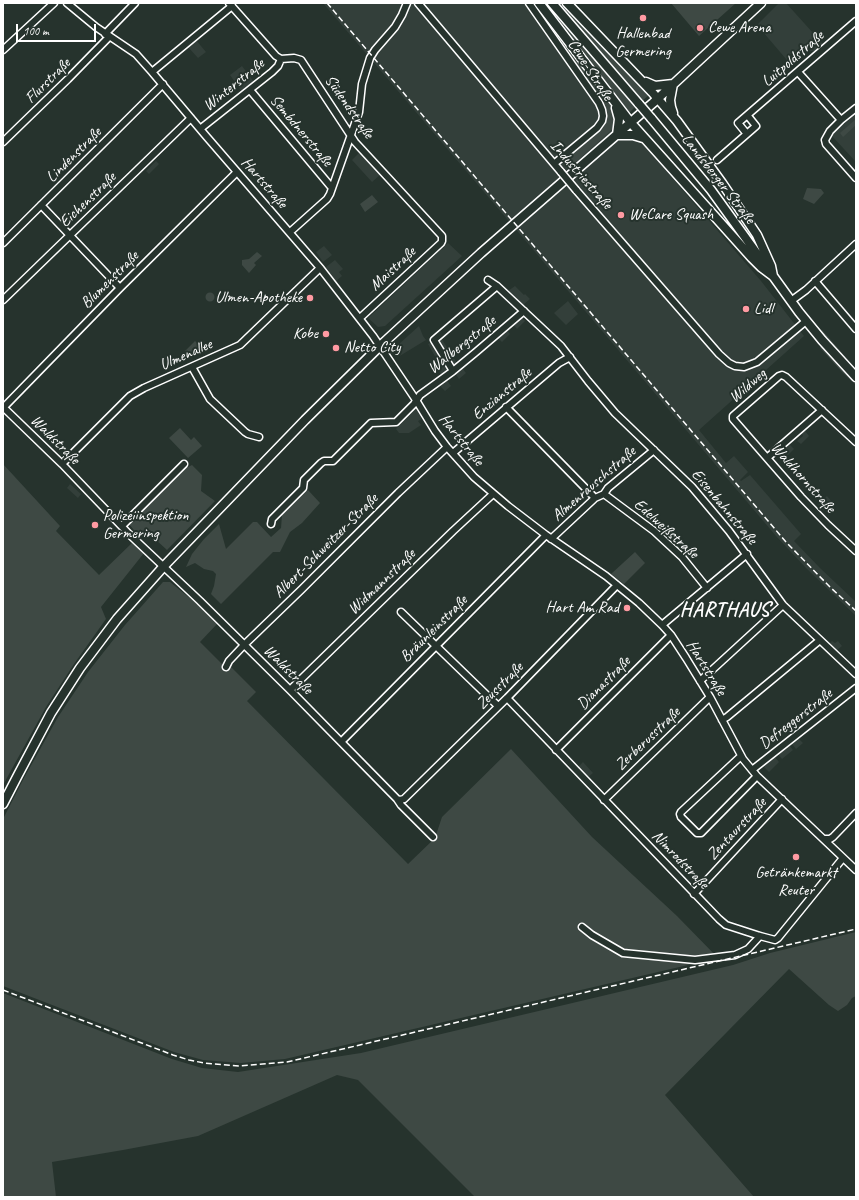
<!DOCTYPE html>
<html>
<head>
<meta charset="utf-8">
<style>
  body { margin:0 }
  #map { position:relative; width:859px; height:1200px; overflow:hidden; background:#26332d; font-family:Caveat,sans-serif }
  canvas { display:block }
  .frame { position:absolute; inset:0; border:4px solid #fff; pointer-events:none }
  .scale { position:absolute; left:16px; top:24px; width:80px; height:18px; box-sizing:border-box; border:2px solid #fff; border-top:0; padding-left:5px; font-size:12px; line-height:14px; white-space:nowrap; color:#fff; -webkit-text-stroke:3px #26332d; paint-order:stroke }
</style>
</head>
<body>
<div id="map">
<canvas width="859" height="1200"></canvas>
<div class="frame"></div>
<div class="scale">100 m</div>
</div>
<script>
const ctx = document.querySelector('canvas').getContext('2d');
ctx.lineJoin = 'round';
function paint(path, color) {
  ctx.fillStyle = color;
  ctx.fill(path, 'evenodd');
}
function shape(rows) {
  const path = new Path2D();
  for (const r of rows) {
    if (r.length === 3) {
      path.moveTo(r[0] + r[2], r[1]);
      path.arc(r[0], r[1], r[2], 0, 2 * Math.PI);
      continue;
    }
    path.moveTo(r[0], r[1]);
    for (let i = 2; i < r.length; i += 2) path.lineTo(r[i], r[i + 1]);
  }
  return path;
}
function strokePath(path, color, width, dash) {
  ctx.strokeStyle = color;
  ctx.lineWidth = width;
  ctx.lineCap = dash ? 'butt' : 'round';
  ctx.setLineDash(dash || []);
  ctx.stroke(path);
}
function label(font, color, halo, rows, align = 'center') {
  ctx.font = font + ' Caveat,sans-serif';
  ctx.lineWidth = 4;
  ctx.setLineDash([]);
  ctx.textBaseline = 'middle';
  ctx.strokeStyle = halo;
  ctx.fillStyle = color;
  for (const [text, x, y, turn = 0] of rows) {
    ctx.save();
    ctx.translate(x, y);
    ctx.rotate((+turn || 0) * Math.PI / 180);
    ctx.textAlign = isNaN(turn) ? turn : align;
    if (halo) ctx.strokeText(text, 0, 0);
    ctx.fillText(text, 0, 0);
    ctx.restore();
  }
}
paint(shape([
  [323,3,530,3,613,109,761,281,804,336,699,430,726,463,734,456,748,472,740,480,741,481,750,475,801,534,794,541,820,568,856,602,856,616,806,568,776,536,519,233],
  [779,3,786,3,823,44,815,51,810,51,792,66,757,25],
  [196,40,206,52,198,58,188,47],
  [242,66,254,82,242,92,230,75],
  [856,114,856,162,831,135],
  [360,152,380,175,372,182,352,160],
  [156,161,159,164,149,174,146,171],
  [448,243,462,256,385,326,378,327,368,318],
  [324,246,332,255,323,262,316,252],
  [335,260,343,269,339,272,342,276,336,281,326,267],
  [515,286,524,295,525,294,530,299,523,305,508,291],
  [568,301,578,314,566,325,554,313],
  [522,317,525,321,517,329,513,324],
  [419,326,423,336,426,340,398,357,399,344],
  [506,329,510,334,502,342,497,337],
  [441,338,457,363,453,365,453,367,442,376,437,368,440,365,428,344],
  [462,368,466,373,459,379,455,373],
  [446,379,451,386,445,391,439,385],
  [416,409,422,419,418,421,421,425,409,433,399,433,396,429],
  [805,431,809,436,801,444,797,441,803,436,802,433],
  [790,445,794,449,787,456,783,451],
  [70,484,81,494,78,498,67,488],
  [827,496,833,503,824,511,818,505],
  [605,602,611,608,603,615,597,609],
  [832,641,835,643,838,641,842,646,836,651,829,644],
  [798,738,803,743,796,749,791,743],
  [789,745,793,750,782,759,778,754],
  [774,756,779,762,769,772,763,766],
  [583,762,593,773,587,778,577,768]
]), '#333f3a');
paint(shape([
  [533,3,536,3,612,105,616,111,616,126,568,169,564,165,563,161,565,158,599,130,604,124,606,118,606,112,602,103],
  [543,3,548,3,636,106,630,112,628,113],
  [557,3,563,3,619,61,649,94,649,95,642,101],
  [671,3,736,3,699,36],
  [856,119,856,125,843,137,840,133],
  [807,188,821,189,824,193,814,204,803,199],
  [372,195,378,202,365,212,360,204],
  [257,252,262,256,254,263,256,265,249,273,242,265,242,260,249,259],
  [210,297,4.5],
  [822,330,856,369,856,371,821,331],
  [195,341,198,344,196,353,192,358,185,351],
  [822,347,843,371,856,383,856,385,842,372,824,352,821,349,820,347],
  [180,428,191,440,194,437,202,446,188,458,169,438],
  [3,464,60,526,56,531,99,575,133,542,144,553,101,607,106,619,74,664,46,707,3,785],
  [192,465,202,475,201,491,215,501,167,550,155,539,150,536,139,536,128,523,186,466,188,467],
  [308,490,320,503,302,523,290,532,280,552,273,552,221,604,211,594,214,586,216,574,213,571,204,569,195,563,186,567,192,554,204,539,219,524,226,549,253,522,257,522,271,537,281,528,282,515],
  [635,552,645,563,624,584,611,574],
  [163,582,170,582,196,603,217,624,200,642,222,664,230,666,256,692,247,701,408,864,435,838,442,817,511,749,592,837,677,916,718,958,285,1059,241,1063,203,1060,174,1052,3,986,3,819,24,778,58,717,88,672,125,625],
  [856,932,856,996,852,998,847,1005,838,1011,829,1005,789,969,665,1095,754,1197,475,1197,358,1080,337,1075,198,1136,123,1150,52,1162,56,1197,3,1197,3,993,172,1059,202,1068,238,1072,361,1053,733,965,770,953]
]), '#3e4944');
const street = shape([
  [67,3,96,27,136,54,152,72,206,136,321,269,373,336,416,400,435,431,447,447,474,477,508,506,546,535,606,576,639,603,662,625,671,635,686,658,710,697,743,759,757,776,856,870],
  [229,3,276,56,281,59,294,58,301,60,355,142,442,236,442,241,441,243,360,318],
  [418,3,561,172],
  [529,3,599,103,602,110,603,116,602,121,597,128,555,163],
  [105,34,135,3],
  [3,50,54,3],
  [152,72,232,6],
  [798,72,841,120],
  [250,90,332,188],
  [856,108,841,120,830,131,825,140,826,144,856,178],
  [200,129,272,72,278,66,281,59],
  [747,134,738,123,856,21],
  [3,142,68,79,109,37],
  [717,160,756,126,748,116],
  [576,190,719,354,729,363,735,366,744,367,757,362,806,321],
  [41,205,120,288],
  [290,232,327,199,330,194,359,112,362,84,370,58,375,50,395,27,402,15,407,3],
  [3,243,163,84],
  [488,280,497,286,561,346,588,381,615,413,692,487,729,531,783,605,856,674],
  [815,281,856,329],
  [3,300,191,118],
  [791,301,806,290,856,244],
  [192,367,210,399,245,432,248,434,259,437],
  [453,371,434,340,497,286],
  [3,407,62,464,129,534,200,601,290,690,397,799,401,805,433,837],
  [506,407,595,498],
  [3,408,120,288,237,172],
  [856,442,786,377,782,375,779,376,733,416,733,419,801,497,828,525,856,551],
  [453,453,559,363,570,357],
  [767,458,822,410],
  [62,464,130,396,144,388,240,345,320,268],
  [604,494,654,531,682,557,707,588],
  [271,524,272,519,303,488,304,480,321,463,324,461,333,461,371,423,396,422,414,404,420,395,453,371,476,352,524,311],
  [122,526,184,464],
  [551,539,595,498,604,494,608,488,654,450],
  [401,612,498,706],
  [662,625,747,554],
  [226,667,229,661,244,645,302,589,398,493,447,447],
  [700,681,783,605],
  [290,690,453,531,493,494],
  [507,698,719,919,726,925,760,936,775,940,778,938,843,858],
  [722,720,727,717,820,640],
  [341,742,546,535],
  [556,750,671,635],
  [741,756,681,812,680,814,681,817,697,833,701,833,757,776],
  [752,770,856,688],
  [397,799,400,800,404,799,507,698,617,585],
  [604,800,710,697],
  [824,839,830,839,833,837,856,813],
  [694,894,782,799],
  [582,927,592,935,623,953,695,960,735,955,748,949,760,936]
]);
const secondary = shape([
  [539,3,631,123,752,258,761,267,773,276],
  [552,3,639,104],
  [567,3,652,92,677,121,722,183,757,235,771,266,773,276],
  [646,82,655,86,673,84],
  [673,84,670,100,671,107,673,113],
  [616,108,619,119,617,135],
  [651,118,711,190,799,312,822,340,856,377],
  [617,135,633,135,643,138],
  [3,804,18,775,51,713,80,668,117,619,164,566,305,420,380,346,481,253,653,103,761,3]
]);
strokePath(street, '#fff', 9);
strokePath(secondary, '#fff', 11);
strokePath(street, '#26332d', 6);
strokePath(secondary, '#26332d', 8);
strokePath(shape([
  [327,3,786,542,830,587,856,611],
  [3,990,173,1055,189,1060,204,1063,240,1066,287,1062,856,929]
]), '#fff', 1.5, [6, 3]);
const streetBridge = shape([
  [561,172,576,190]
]);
const secondaryBridge = shape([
  [639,104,651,118]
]);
strokePath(streetBridge, '#fff', 9, []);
strokePath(secondaryBridge, '#fff', 11, []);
strokePath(streetBridge, '#26332d', 6);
strokePath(secondaryBridge, '#26332d', 8);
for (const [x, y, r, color] of [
  [643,18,4,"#ff9aa2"],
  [700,28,4,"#ff9aa2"],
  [621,215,4,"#ff9aa2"],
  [310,298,4,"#ff9aa2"],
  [746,309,4,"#ff9aa2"],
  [326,334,4,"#ff9aa2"],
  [336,348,4,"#ff9aa2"],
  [95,525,4,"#ff9aa2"],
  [627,608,4,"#ff9aa2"],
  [796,857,4,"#ff9aa2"]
]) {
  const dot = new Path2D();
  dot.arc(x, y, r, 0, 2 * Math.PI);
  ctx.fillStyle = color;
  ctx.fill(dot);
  strokePath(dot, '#26332d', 1.5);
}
label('16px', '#fff', '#26332d', [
  ["Cewe Arena",708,28],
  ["Hallenbad",643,34,"center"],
  ["Germering",643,52,"center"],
  ["WeCare Squash",629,215],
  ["Ulmen-Apotheke",302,298,"right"],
  ["Lidl",754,309],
  ["Kobe",318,334,"right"],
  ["Netto City",344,348],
  ["Polizeiinspektion",103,516],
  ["Germering",103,534],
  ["Hart Am Rad",619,608,"right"],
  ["Getränkemarkt",796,873,"center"],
  ["Reuter",796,891,"center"]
], 'left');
label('16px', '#fff', '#26332d', [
  ["Luitpoldstraße",793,59,-41],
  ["Cewe-Straße",590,70,57],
  ["Flurstraße",48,81,-45],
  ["Winterstraße",234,85,-39],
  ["Südendstraße",349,107,55],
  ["Sembdnerstraße",301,131,50],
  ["Lindenstraße",74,155,-45],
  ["Industriestraße",581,175,49],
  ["Landsberger Straße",718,179,52],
  ["Hartstraße",264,183,49],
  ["Eichenstraße",88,200,-44],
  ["Maistraße",393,269,-43],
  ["Blumenstraße",110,280,-45],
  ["Wallbergstraße",462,345,-39],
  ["Ulmenallee",186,355,-24],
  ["Wildweg",748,386,-41],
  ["Enzianstraße",502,394,-40],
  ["Waldstraße",55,440,45],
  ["Hartstraße",461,440,51],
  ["Waldhornstraße",803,478,48],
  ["Almenrauschstraße",594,484,-41],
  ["Eisenbahnstraße",724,507,50],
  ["Edelweißstraße",666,529,42],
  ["Albert-Schweitzer-Straße",326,546,-45],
  ["Widmannstraße",382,582,-44],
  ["Bräunleinstraße",434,629,-45],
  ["Hartstraße",706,668,58],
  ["Waldstraße",288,670,45],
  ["Dianastraße",604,683,-45],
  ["Zeusstraße",500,686,-45],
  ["Defreggerstraße",796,719,-38],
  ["Zerberusstraße",648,739,-44],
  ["Zentaurstraße",737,829,-47],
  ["Nimrodstraße",680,860,46]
]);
ctx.letterSpacing = '1px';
label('bold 20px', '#fff', '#26332d', [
  ["HARTHAUS",725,611]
]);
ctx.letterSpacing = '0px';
</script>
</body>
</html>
